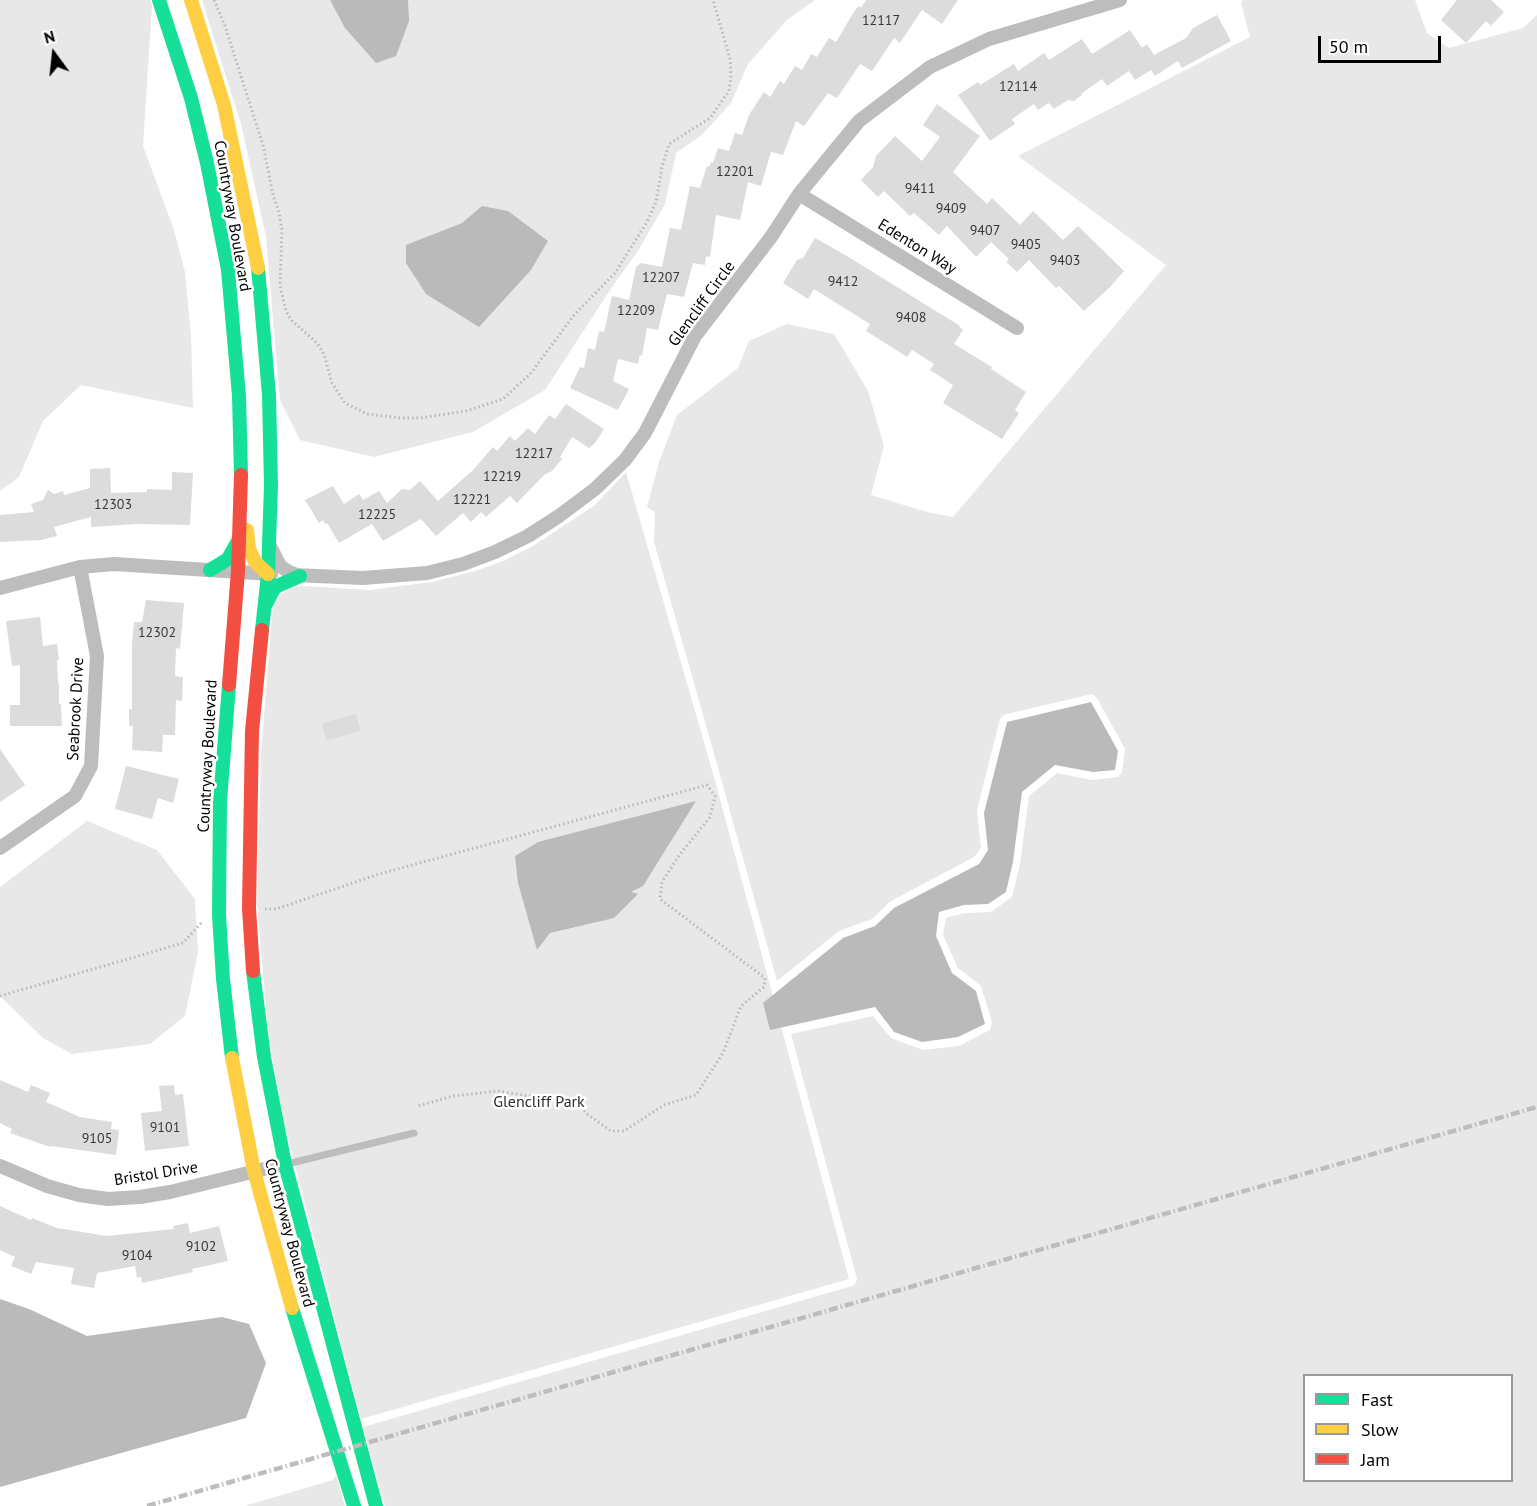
<!DOCTYPE html>
<html>
<head>
<meta charset="utf-8">
<style>
  body { margin:0 }
  #map { position:relative; width:1537px; height:1506px; overflow:hidden; background:#fff; font-family:"PT Sans",sans-serif }
  canvas { display:block }
  .legend { position:absolute; left:1303px; top:1374px; width:210px; height:108px; box-sizing:border-box; background:#fff; border:2px solid #999; margin:0; padding:8px 10px; list-style:none; font-size:18px; color:#000 }
  .legend li { display:flex; align-items:center; gap:12px; height:30px }
  .legend b { width:30px; border:2px solid #999 }
  .north { position:absolute; left:24px; top:24px; width:60px; height:60px; -webkit-text-stroke:4px #fff; paint-order:stroke; rotate:345deg; font-size:16px; font-weight:700; line-height:24px; text-align:center; color:#000 }
  .north::after { content:''; display:block; margin:auto; width:21px; height:27px; background:#000; clip-path:polygon(50% 0,100% 100%,50% 72%,0 100%) }
  .scale { position:absolute; left:1318px; top:36px; width:123px; height:27px; box-sizing:border-box; border:3px solid #000; border-top:0; padding-left:8px; font-size:18px; line-height:21px; white-space:nowrap; color:#000; -webkit-text-stroke:4px #fff; paint-order:stroke }
</style>
</head>
<body>
<div id="map">
<canvas width="1537" height="1506"></canvas>
<ul class="legend">
<li><b style="height:8px;background:#16e098"></b>Fast</li>
<li><b style="height:8px;background:#ffcf43"></b>Slow</li>
<li><b style="height:8px;background:#f24e42"></b>Jam</li>
</ul>
<div class="north">N</div>
<div class="scale">50 m</div>
</div>
<script>
const ctx = document.querySelector('canvas').getContext('2d');
ctx.lineJoin = 'round';
function paint(path, color) {
  ctx.fillStyle = color;
  ctx.fill(path, 'evenodd');
}
function shape(rows) {
  const path = new Path2D();
  for (const r of rows) {
    path.moveTo(r[0], r[1]);
    for (let i = 2; i < r.length; i += 2) path.lineTo(r[i], r[i + 1]);
  }
  return path;
}
function strokePath(path, color, width, dash) {
  ctx.strokeStyle = color;
  ctx.lineWidth = width;
  ctx.lineCap = dash ? 'butt' : 'round';
  ctx.setLineDash(dash || []);
  ctx.stroke(path);
}
function label(font, color, halo, rows, align = 'center') {
  ctx.font = font + ' "PT Sans",sans-serif';
  ctx.lineWidth = 5;
  ctx.setLineDash([]);
  ctx.textBaseline = 'middle';
  ctx.strokeStyle = halo;
  ctx.fillStyle = color;
  for (const [text, x, y, turn = 0] of rows) {
    ctx.save();
    ctx.translate(x, y);
    ctx.rotate((+turn || 0) * Math.PI / 180);
    ctx.textAlign = isNaN(turn) ? turn : align;
    if (halo) ctx.strokeText(text, 0, 0);
    ctx.fillText(text, 0, 0);
    ctx.restore();
  }
}
paint(shape([
  [0,0,151,0,152,6,143,146,173,227,185,272,191,336,193,408,81,385,43,421,19,477,0,491],
  [202,0,815,0,787,20,748,64,731,103,702,135,676,153,665,204,638,251,614,284,545,390,473,432,374,457,300,440,280,400,266,237,241,124],
  [1242,0,1415,0,1427,33,1449,48,1523,28,1537,15,1537,1506,385,1506,363,1427,852,1286,855,1284,857,1279,791,1034,873,1016,891,1038,923,1050,959,1046,990,1030,992,1022,981,986,958,968,943,935,946,918,965,913,991,912,1012,897,1020,864,1029,796,1057,773,1092,780,1118,777,1122,772,1125,749,1097,698,1092,694,1003,715,1000,719,977,810,981,848,974,857,891,901,872,919,839,931,777,981,720,775,654,542,655,512,647,507,659,462,677,415,738,368,749,341,787,324,834,334,868,391,884,446,871,495,927,512,953,517,1166,265,1018,156,1250,37,1241,3],
  [1304,1376,1512,1376,1512,1480,1304,1480],
  [626,472,714,777,849,1279,361,1419,284,1123,268,1031,257,903,261,754,273,604,284,592,291,588,303,586,369,590,432,582,475,571,503,561,533,546,595,505],
  [87,821,157,850,195,899,198,952,185,1016,150,1044,72,1054,43,1038,0,996,0,887],
  [336,1475,345,1506,244,1506,333,1480]
]), '#e8e8e8');
paint(shape([
  [330,0,408,0,409,21,396,56,376,63,345,28],
  [482,206,508,211,548,241,531,270,479,327,426,294,406,263,406,245,462,223],
  [1091,702,1118,751,1115,770,1093,772,1055,765,1022,792,1013,862,1006,892,988,904,964,905,939,912,936,936,952,973,976,991,985,1024,958,1037,922,1042,894,1032,875,1007,770,1030,763,1003,843,938,875,926,894,908,979,864,988,850,984,813,1007,722],
  [696,801,643,886,631,892,638,894,614,918,550,933,537,950,518,883,515,856,538,842],
  [0,1299,29,1309,87,1336,222,1317,249,1324,266,1363,246,1418,0,1487]
]), '#bababa');
paint(shape([
  [866,0,958,0,942,24,922,10,900,43,894,38,872,71,860,64,837,98,828,93,804,126,796,121,783,155,771,152,761,186,748,182,740,220,716,215,710,257,706,256,705,265,693,263,684,297,667,294,658,330,647,328,642,356,640,355,638,364,618,359,613,381,629,389,618,410,570,388,580,367,584,368,588,348,595,350,599,331,604,332,612,296,629,300,636,267,641,263,662,267,670,228,681,230,690,186,700,188,707,166,709,167,711,162,713,163,718,148,729,151,735,133,742,135,749,115,764,92,770,97,780,81,784,84,795,66,802,70,811,54,817,57,829,38,836,42,855,10,859,6,861,8],
  [1457,0,1491,0,1504,12,1491,26,1486,21,1466,43,1441,20],
  [1217,15,1231,41,1182,68,1178,61,1155,76,1151,70,1135,80,1129,71,1107,86,1102,79,1081,94,1082,95,1074,101,1068,100,1054,109,1049,103,1038,110,1034,104,1012,119,1015,124,990,141,958,95,978,82,980,85,1014,64,1018,71,1044,53,1049,60,1082,39,1092,54,1130,30,1142,48,1147,44,1154,55,1186,38,1193,28],
  [937,104,980,136,953,172,987,204,992,198,1020,225,1033,211,1063,240,1078,226,1124,271,1110,287,1084,311,1059,286,1056,288,1029,260,1017,272,1006,262,1009,259,991,242,976,257,947,226,939,235,914,213,910,216,884,191,878,197,861,180,873,167,876,156,895,136,922,161,940,137,923,125],
  [815,238,847,256,957,324,963,330,954,344,992,367,991,369,1026,392,1015,410,1019,413,1002,439,943,403,953,385,930,370,934,364,912,350,907,357,882,341,866,331,870,324,814,289,808,299,783,283,797,260,803,258],
  [566,404,604,429,595,443,589,448,572,437,560,457,562,459,552,471,544,475,517,503,510,496,486,517,481,512,471,522,463,513,436,536,421,519,383,541,372,524,339,543,327,523,325,524,323,520,319,523,305,500,333,486,344,504,359,494,363,500,379,491,387,503,402,489,410,490,420,481,438,501,473,470,493,447,497,451,510,436,515,441,528,428,535,434,549,415,555,419],
  [110,468,111,493,147,492,147,489,172,490,172,472,193,473,190,525,136,524,91,527,91,517,54,527,57,536,41,540,0,542,0,515,34,512,31,504,43,500,48,490,54,494,63,491,64,495,90,488,90,469],
  [146,600,184,603,180,649,176,648,175,676,183,677,182,701,176,700,175,735,163,735,162,752,132,750,133,726,129,726,129,709,132,709,132,644,134,622,142,622],
  [40,617,43,646,57,644,59,660,57,660,58,683,59,683,59,704,61,704,62,726,10,726,10,705,20,705,20,665,12,666,6,621],
  [356,714,361,731,326,740,322,723],
  [0,749,25,785,0,802],
  [126,766,179,779,173,803,158,798,152,819,115,809],
  [0,1080,28,1092,31,1085,50,1093,46,1102,80,1117,112,1122,111,1129,119,1130,116,1155,51,1146,50,1147,10,1133,12,1129,0,1123],
  [174,1085,175,1095,183,1094,189,1146,145,1151,141,1113,162,1111,159,1086],
  [0,1206,31,1220,32,1218,57,1228,107,1236,174,1229,173,1226,188,1223,190,1233,219,1226,228,1261,192,1269,193,1272,142,1283,141,1277,137,1278,135,1266,97,1273,94,1288,71,1284,74,1268,36,1262,31,1274,11,1266,15,1257,0,1250]
]), '#dcdcdc');
strokePath(shape([
  [214,0,225,26,263,145,273,195,279,212,282,230,280,286,286,311,291,320,314,340,319,346,324,354,332,383,345,403,367,414,401,418,420,418,466,411,503,399,531,373,574,315,615,273,647,222,656,202,662,167,669,144,710,118,729,91,731,75,730,59,713,0],
  [265,909,276,909,379,874,707,785,715,796,710,817,678,857,662,882,660,899,765,978,764,987,741,1006,723,1053,696,1095,664,1105,624,1131,611,1131,587,1114,578,1104,498,1091,453,1096,418,1106],
  [0,996,183,943,203,921]
]), '#b8b8b8', 3, [1.5, 3]);
strokePath(shape([
  [287,1164,414,1133]
]), '#bdbdbd', 7);
strokePath(shape([
  [799,194,1017,328],
  [271,548,280,566,289,572,300,576],
  [293,575,363,578,427,573,463,564,495,552,528,536,559,516,595,489,625,460,645,433,695,336,771,237,799,194,859,121,930,67,989,39,1120,0],
  [0,588,80,567,114,564,271,574],
  [0,848,75,796,91,766,97,656,80,567],
  [0,1166,47,1186,79,1195,108,1199,140,1197,170,1192,285,1164]
]), '#bdbdbd', 14);
strokePath(shape([
  [159,0,191,98,207,163,228,270,239,396,241,475],
  [258,268,269,395,271,485,268,574,262,630],
  [210,570,228,559,238,541],
  [266,604,275,587,300,576],
  [229,685,220,802,219,915,223,979,232,1058],
  [253,971,264,1057,285,1164,376,1506],
  [292,1308,354,1506]
]), '#16e098', 14);
strokePath(shape([
  [191,0,224,105,258,268],
  [247,530,249,548,255,562,268,574],
  [232,1058,254,1171,292,1308]
]), '#ffcf43', 14);
strokePath(shape([
  [229,685,238,571,241,475],
  [253,971,249,908,252,731,262,630]
]), '#f24e42', 14);
strokePath(shape([
  [147,1506,1537,1107]
]), '#bdbdbd', 4.5, [9, 3, 1.5, 3]);
label('14px', '#373737', null, [
  ["12117",881,21],
  ["12114",1018,87],
  ["12201",735,172],
  ["9411",920,189],
  ["9409",951,209],
  ["9407",985,231],
  ["9405",1026,245],
  ["9403",1065,261],
  ["12207",661,278],
  ["9412",843,282],
  ["12209",636,311],
  ["9408",911,318],
  ["12217",534,454],
  ["12219",502,477],
  ["12221",472,500],
  ["12303",113,505],
  ["12225",377,515],
  ["12302",157,633],
  ["9101",165,1128],
  ["9105",97,1139],
  ["9102",201,1247],
  ["9104",137,1256]
]);
label('16px', '#000', '#fff', [
  ["Countryway Boulevard",232,216,80],
  ["Edenton Way",917,247,32],
  ["Glencliff Circle",702,304,-54],
  ["Seabrook Drive",76,709,-87],
  ["Countryway Boulevard",208,756,-87],
  ["Bristol Drive",156,1174,-9],
  ["Countryway Boulevard",289,1233,75]
]);
label('16px', '#2d2d2d', '#fff', [
  ["Glencliff Park",539,1102]
]);
</script>
</body>
</html>
